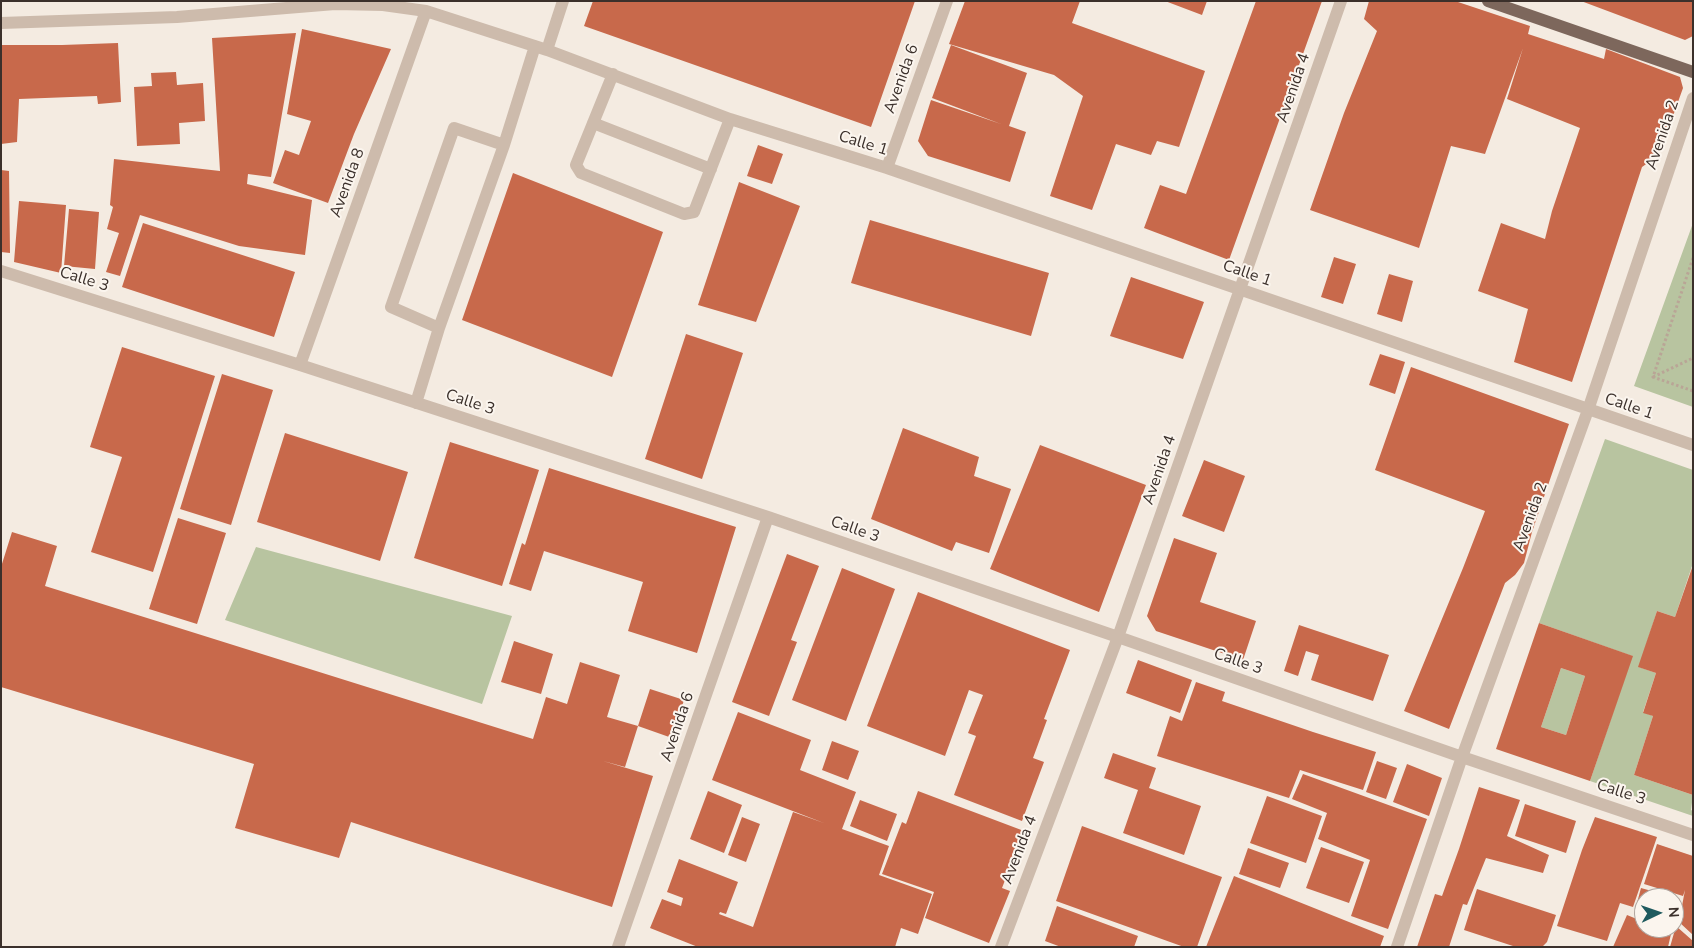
<!DOCTYPE html>
<html>
<head>
<meta charset="utf-8">
<style>
  body { margin:0 }
  #map { position:relative; width:1694px; height:948px; overflow:hidden; background:#f4ebe1; font-family:"Nunito Sans",sans-serif }
  canvas { display:block }
  .frame { position:absolute; inset:0; border:2px solid #3b302b; pointer-events:none }
  .north { position:absolute; left:1634px; top:888px; width:50px; height:50px; box-sizing:border-box; background:#fbf5ee; border:1px solid #aea6a0; border-radius:50%; rotate:87deg; font-size:14px; font-weight:700; line-height:20px; text-align:center; color:#3b302b }
  .north::after { content:''; display:block; margin:auto; width:18px; height:22px; background:#1f5a5e; clip-path:polygon(50% 0,100% 100%,50% 72%,0 100%) }
</style>
</head>
<body>
<div id="map">
<canvas width="1694" height="948"></canvas>
<div class="frame"></div>
<div class="north">N</div>
</div>
<script>
const ctx = document.querySelector('canvas').getContext('2d');
ctx.lineJoin = 'round';
function paint(path, color) {
  ctx.fillStyle = color;
  ctx.fill(path, 'evenodd');
}
function shape(rows) {
  const path = new Path2D();
  for (const r of rows) {
    path.moveTo(r[0], r[1]);
    for (let i = 2; i < r.length; i += 2) path.lineTo(r[i], r[i + 1]);
  }
  return path;
}
function strokePath(path, color, width, dash) {
  ctx.strokeStyle = color;
  ctx.lineWidth = width;
  ctx.lineCap = dash ? 'butt' : 'round';
  ctx.setLineDash(dash || []);
  ctx.stroke(path);
}
function label(font, color, halo, rows, align = 'center') {
  ctx.font = font + ' "Nunito Sans",sans-serif';
  ctx.lineWidth = 4;
  ctx.setLineDash([]);
  ctx.textBaseline = 'middle';
  ctx.strokeStyle = halo;
  ctx.fillStyle = color;
  for (const [text, x, y, turn = 0] of rows) {
    ctx.save();
    ctx.translate(x, y);
    ctx.rotate((+turn || 0) * Math.PI / 180);
    ctx.textAlign = isNaN(turn) ? turn : align;
    if (halo) ctx.strokeText(text, 0, 0);
    ctx.fillText(text, 0, 0);
    ctx.restore();
  }
}
paint(shape([
  [1693,223,1693,407,1634,386],
  [1605,439,1693,470,1693,563,1675,617,1657,611,1639,667,1656,673,1643,712,1653,716,1634,775,1693,795,1691,810,1693,811,1693,816,1590,781,1632,656,1539,623],
  [256,547,512,616,482,704,225,620],
  [1561,668,1585,676,1566,735,1541,727]
]), '#b8c4a0');
paint(shape([
  [593,1,915,1,871,127,584,26],
  [965,1,1080,1,1072,23,1205,71,1179,147,1157,141,1151,155,1116,144,1092,210,1050,196,1083,96,1054,75,949,44],
  [1165,1,1207,1,1202,15],
  [1256,1,1322,1,1229,260,1144,228,1160,185,1186,194],
  [1369,1,1455,1,1530,26,1528,34,1604,59,1606,49,1680,77,1683,88,1659,155,1642,167,1572,382,1514,362,1528,309,1478,291,1501,223,1545,239,1552,211,1580,128,1507,99,1523,48,1485,154,1451,146,1419,248,1310,210,1344,113,1377,31,1364,19],
  [1581,1,1693,1,1693,36,1685,40],
  [302,29,391,49,354,134,328,203,273,183,285,150,299,155,311,121,287,114],
  [296,33,271,177,248,174,247,184,312,200,305,255,239,246,140,215,120,276,106,272,119,233,107,229,113,207,110,205,114,159,220,171,212,38],
  [118,43,121,102,98,104,97,96,19,99,17,142,1,144,1,45,62,45],
  [951,45,1027,73,1009,126,1026,132,1010,182,928,156,918,141,931,100,1001,124,932,98],
  [176,72,177,85,203,83,205,121,179,123,180,144,137,146,134,87,152,86,151,73],
  [758,145,783,154,772,184,747,176],
  [1,170,9,171,10,253,1,252],
  [513,173,663,232,612,377,462,320],
  [739,182,800,206,756,322,698,305],
  [19,201,66,205,61,273,14,262],
  [69,209,99,212,95,269,64,266],
  [870,220,1049,273,1031,336,851,283],
  [143,223,295,272,274,337,122,287],
  [1334,257,1356,264,1343,304,1321,297],
  [1389,274,1413,281,1402,322,1377,314],
  [1131,277,1204,302,1183,359,1110,336],
  [686,334,743,353,702,479,645,459],
  [122,347,215,376,153,572,91,552,122,457,90,447],
  [1380,354,1405,362,1395,394,1369,385],
  [1411,367,1569,424,1532,532,1524,563,1515,575,1505,583,1449,729,1404,711,1463,568,1485,511,1375,470],
  [222,374,273,390,231,525,180,509],
  [903,428,979,457,974,476,1011,489,989,553,956,542,952,551,871,519],
  [285,433,408,472,380,561,257,522],
  [450,442,539,470,502,586,414,558],
  [1040,445,1146,485,1099,612,990,569],
  [1204,460,1245,476,1224,532,1182,516],
  [549,468,736,527,697,653,628,631,643,582,544,551,531,591,509,584,522,543,525,545],
  [178,518,226,533,197,624,149,609],
  [12,532,57,546,45,586,533,739,546,697,567,704,580,662,620,675,607,717,638,726,625,767,603,761,653,776,612,907,351,822,339,858,235,828,254,764,1,687,1,567],
  [1174,538,1217,553,1200,602,1256,621,1243,660,1156,631,1147,616],
  [787,554,819,566,791,640,797,642,769,716,732,702],
  [1693,565,1693,795,1634,775,1653,716,1643,713,1656,673,1638,667,1657,611,1675,617],
  [842,568,895,589,846,721,792,700],
  [918,592,1070,650,1044,719,1047,720,1033,758,1044,762,1022,821,954,795,976,736,968,733,983,695,969,690,945,756,867,726],
  [1539,623,1633,656,1590,781,1496,749],
  [1561,668,1585,676,1566,735,1541,727],
  [1299,625,1389,655,1373,701,1311,680,1319,655,1306,651,1298,676,1284,671],
  [514,641,553,654,541,694,501,682],
  [1138,660,1192,680,1180,713,1126,693],
  [1196,682,1225,692,1222,701,1313,732,1376,752,1363,790,1300,770,1289,798,1157,756,1170,716,1182,721],
  [650,689,684,700,672,738,638,726],
  [738,712,811,740,800,770,856,792,842,829,889,846,879,875,932,894,918,934,901,928,895,947,698,947,650,928,662,899,681,906,683,898,667,892,679,859,738,882,726,914,720,912,719,914,753,927,793,812,824,823,712,780],
  [832,741,859,751,848,780,822,770],
  [1113,753,1156,768,1149,788,1201,806,1184,855,1123,833,1138,790,1104,778],
  [1377,761,1397,768,1386,799,1366,792],
  [1407,764,1442,778,1429,816,1393,802],
  [1303,774,1427,819,1388,929,1351,916,1370,860,1318,839,1327,813,1292,799],
  [1479,787,1520,800,1507,836,1549,855,1543,873,1486,858,1467,905,1463,904,1449,947,1417,947,1435,894,1442,896,1459,849],
  [708,791,742,805,724,853,690,839],
  [918,791,1024,831,1002,888,1010,891,989,943,925,918,934,892,882,874,902,822,906,824],
  [1267,796,1322,816,1306,863,1250,843],
  [860,800,897,814,887,841,850,826],
  [1525,804,1576,821,1566,853,1515,836],
  [742,817,760,824,746,862,728,855],
  [1595,817,1657,837,1633,907,1620,903,1607,941,1557,926,1582,850],
  [1082,826,1222,877,1197,947,1184,947,1056,901],
  [1657,844,1693,856,1693,935,1679,922,1685,890,1683,896,1644,884],
  [1321,847,1364,862,1349,903,1306,888],
  [1248,848,1289,863,1280,888,1239,874],
  [1234,876,1384,936,1380,947,1206,947],
  [1641,888,1680,899,1675,921,1674,898,1644,898,1644,919,1634,914],
  [1477,889,1556,915,1547,942,1542,947,1516,947,1464,930],
  [1057,906,1138,936,1134,947,1061,947,1045,941],
  [1627,915,1644,922,1644,928,1658,928,1671,934,1668,947,1613,947],
  [1676,926,1693,941,1693,947,1670,947]
]), '#c8694b');
strokePath(shape([
  [1693,258,1653,377,1693,391],
  [1653,377,1693,358]
]), '#b9a596', 3, [2.5, 2.5]);
strokePath(shape([
  [1,23,177,17,335,4,383,5,426,11,547,50,730,119,887,168,1693,445],
  [547,50,563,1],
  [613,74,576,165,581,173,684,214,694,212,730,119],
  [593,123,711,169],
  [504,145,454,128,391,307,439,328,504,145,535,46],
  [887,168,947,1],
  [1,271,300,365,768,517,1118,637,1462,757,1693,835],
  [300,365,426,11],
  [416,403,439,328],
  [618,947,768,517],
  [1001,947,1118,637,1341,1],
  [1397,947,1462,757,1588,410,1693,98]
]), '#cdbbac', 12);
strokePath(shape([
  [1488,1,1693,72]
]), '#7d675c', 12);
label('16px', '#3b302b', '#fbf5ee', [
  ["Avenida 6",902,79,-70],
  ["Avenida 4",1294,88,-71],
  ["Avenida 2",1663,135,-71],
  ["Calle 1",863,144,17],
  ["Avenida 8",348,183,-70],
  ["Calle 1",1247,274,19],
  ["Calle 3",84,280,17],
  ["Calle 3",470,403,18],
  ["Calle 1",1629,407,19],
  ["Avenida 4",1160,470,-71],
  ["Avenida 2",1531,517,-70],
  ["Calle 3",855,530,19],
  ["Calle 3",1238,662,19],
  ["Avenida 6",678,727,-71],
  ["Calle 3",1621,793,18],
  ["Avenida 4",1020,850,-69]
]);
</script>
</body>
</html>
